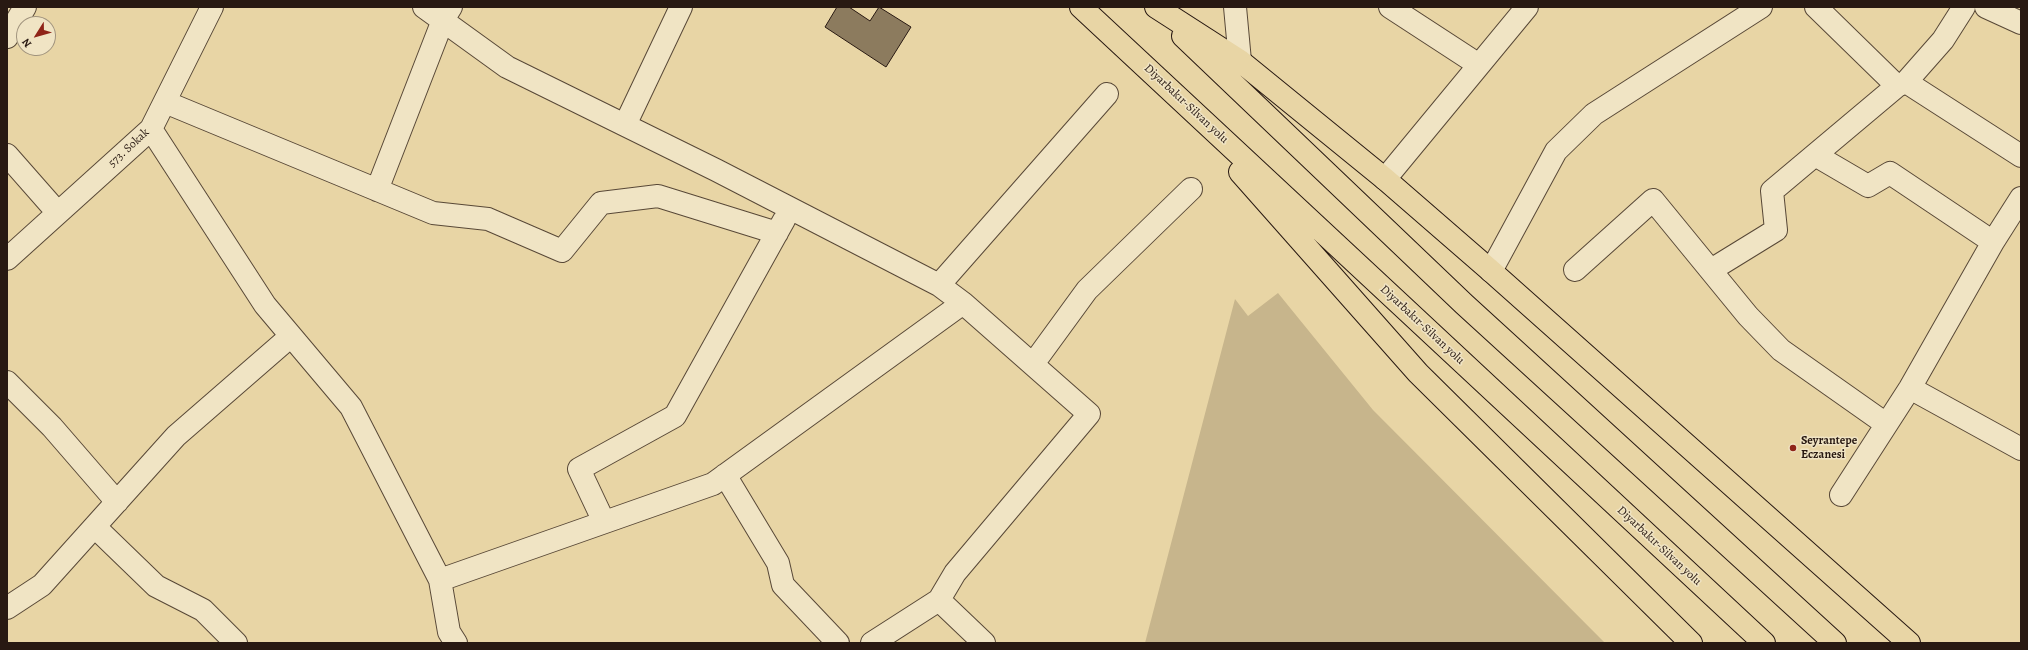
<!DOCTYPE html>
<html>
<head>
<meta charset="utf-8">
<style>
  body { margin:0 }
  #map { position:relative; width:2028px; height:650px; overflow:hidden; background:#e8d5a5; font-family:Alegreya,serif }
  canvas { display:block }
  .frame { position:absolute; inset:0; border:8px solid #281912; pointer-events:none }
  .north { position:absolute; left:16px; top:16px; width:40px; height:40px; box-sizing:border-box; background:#f0e4c4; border:1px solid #a0937d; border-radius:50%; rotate:233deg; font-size:11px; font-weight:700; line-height:16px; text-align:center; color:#281912 }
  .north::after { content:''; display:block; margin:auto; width:14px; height:18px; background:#8f2418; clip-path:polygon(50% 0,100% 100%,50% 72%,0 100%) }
</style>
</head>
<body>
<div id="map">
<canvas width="2028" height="650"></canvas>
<div class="frame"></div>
<div class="north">N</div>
</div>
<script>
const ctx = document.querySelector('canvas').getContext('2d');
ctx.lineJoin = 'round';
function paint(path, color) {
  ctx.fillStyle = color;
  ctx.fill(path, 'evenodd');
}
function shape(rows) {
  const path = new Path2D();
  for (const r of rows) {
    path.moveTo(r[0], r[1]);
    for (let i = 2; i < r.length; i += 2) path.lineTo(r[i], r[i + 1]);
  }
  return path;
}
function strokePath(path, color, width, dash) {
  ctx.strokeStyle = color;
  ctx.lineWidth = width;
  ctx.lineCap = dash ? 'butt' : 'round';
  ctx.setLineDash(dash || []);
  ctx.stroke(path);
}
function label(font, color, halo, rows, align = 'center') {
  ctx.font = font + ' Alegreya,serif';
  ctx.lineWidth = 3;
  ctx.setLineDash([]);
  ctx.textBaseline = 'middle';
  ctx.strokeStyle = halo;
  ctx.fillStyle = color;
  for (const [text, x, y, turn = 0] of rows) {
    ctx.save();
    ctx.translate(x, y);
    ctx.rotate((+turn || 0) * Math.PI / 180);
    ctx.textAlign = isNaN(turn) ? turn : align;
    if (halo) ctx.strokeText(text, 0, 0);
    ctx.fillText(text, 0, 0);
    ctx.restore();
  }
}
paint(shape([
  [1278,293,1373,410,1605,643,1145,643,1235,299,1248,316]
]), '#c7b58c');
const building = shape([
  [837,7,849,7,870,21,879,7,911,27,886,67,825,27,837,7]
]);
paint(building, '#8c7b5e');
strokePath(building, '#281912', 1);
const street = shape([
  [424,7,507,67,716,170,939,285,963,303,1089,414,955,573,939,600,872,643],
  [1235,7,1240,61],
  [1390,7,1479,65],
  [1816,7,1897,86],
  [1986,7,2021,23],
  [7,37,25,7],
  [1906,82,2021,156],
  [165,102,433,213,488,219,562,251,601,203,658,196,777,233],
  [625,125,681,7],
  [151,129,265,305,351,407,440,580,449,632,456,643],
  [7,155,58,213],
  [1815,155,1868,186,1890,173,1993,242],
  [1385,179,1527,7],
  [377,190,443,20,451,7],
  [7,259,151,129,212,7],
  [1575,270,1653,200,1748,316,1781,350,1886,424],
  [1711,270,1776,230,1772,191,1897,86,1906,82,1943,40,1964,7],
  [1491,271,1556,151,1594,114,1761,7],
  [939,285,1107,94],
  [1033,364,1087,290,1191,189],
  [7,382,52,427,117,502],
  [1910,388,2021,449],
  [725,475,778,563,783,585,838,643],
  [1841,495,1910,388,1993,242,2021,198],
  [604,522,579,469,675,416,784,220],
  [95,527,156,586,203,610,236,643],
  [440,580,713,484,963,303],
  [939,600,984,643],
  [7,608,42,585,176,436,291,336]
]);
const highway = shape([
  [1081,7,1764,643],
  [1156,7,1240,61,1385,179,1491,271,1909,643],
  [1183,36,1464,304,1835,643],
  [1240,172,1418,373,1691,643]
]);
strokePath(street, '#584837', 24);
strokePath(highway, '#281912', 24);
strokePath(street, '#f0e4c4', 22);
strokePath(highway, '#e8d5a5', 22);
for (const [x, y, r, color] of [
  [1793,448,4,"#8f2418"]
]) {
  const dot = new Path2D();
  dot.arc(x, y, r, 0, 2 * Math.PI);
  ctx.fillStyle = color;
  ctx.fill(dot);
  strokePath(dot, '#f0e4c4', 1.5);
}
label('12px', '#281912', '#f0e4c4', [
  ["Diyarbakır-Silvan yolu",1186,104,43],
  ["573. Sokak",129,148,-43],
  ["Diyarbakır-Silvan yolu",1422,325,43],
  ["Diyarbakır-Silvan yolu",1659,546,43]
]);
label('bold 12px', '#281912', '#f0e4c4', [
  ["Seyrantepe",1801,441],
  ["Eczanesi",1801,455]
], 'left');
</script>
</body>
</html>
